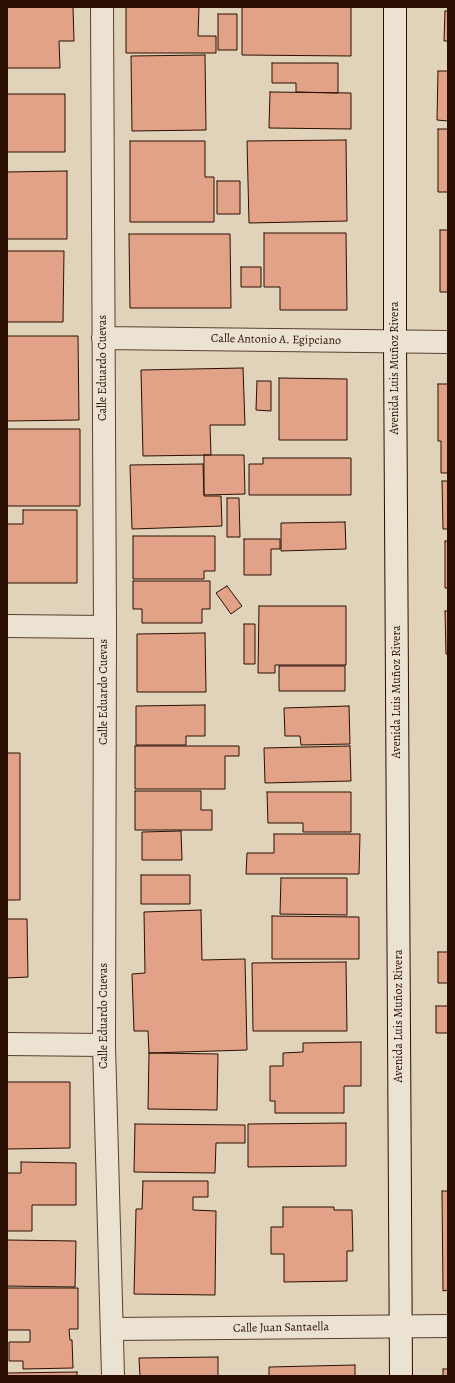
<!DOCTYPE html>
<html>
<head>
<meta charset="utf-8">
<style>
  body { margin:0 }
  #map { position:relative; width:455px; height:1383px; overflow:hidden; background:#e0d3b9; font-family:Alegreya,serif }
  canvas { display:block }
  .frame { position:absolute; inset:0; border:8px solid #2b0e02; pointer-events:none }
</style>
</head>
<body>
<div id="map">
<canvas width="455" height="1383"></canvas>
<div class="frame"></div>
</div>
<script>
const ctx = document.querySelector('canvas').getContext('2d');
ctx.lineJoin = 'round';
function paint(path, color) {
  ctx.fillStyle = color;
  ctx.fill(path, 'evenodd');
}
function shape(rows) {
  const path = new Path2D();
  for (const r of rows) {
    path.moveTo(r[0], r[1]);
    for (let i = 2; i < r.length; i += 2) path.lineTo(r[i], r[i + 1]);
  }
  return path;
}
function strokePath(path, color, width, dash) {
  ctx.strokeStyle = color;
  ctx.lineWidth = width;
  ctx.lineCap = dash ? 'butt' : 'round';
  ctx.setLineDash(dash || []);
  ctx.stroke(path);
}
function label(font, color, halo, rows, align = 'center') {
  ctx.font = font + ' Alegreya,serif';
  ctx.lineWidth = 4;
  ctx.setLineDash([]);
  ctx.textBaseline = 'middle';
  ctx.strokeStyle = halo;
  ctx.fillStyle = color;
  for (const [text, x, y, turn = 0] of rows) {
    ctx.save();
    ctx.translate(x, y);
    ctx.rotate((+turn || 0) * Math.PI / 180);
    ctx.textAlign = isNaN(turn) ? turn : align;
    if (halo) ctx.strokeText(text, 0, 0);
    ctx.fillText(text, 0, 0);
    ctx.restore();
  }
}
const building = shape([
  [7,7,73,7,74,41,59,41,60,68,7,68,7,7],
  [126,7,199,7,198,36,216,36,216,53,126,53,126,7],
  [242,7,351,7,351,56,242,55,242,7],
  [445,11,448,11,448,41,444,41,445,11],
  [218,14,237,14,237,50,218,50,218,14],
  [205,55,206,130,132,131,131,56,205,55],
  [272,63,338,63,338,93,296,92,296,83,272,83,272,63],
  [438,71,448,71,448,121,437,120,438,71],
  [270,92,351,93,351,129,269,128,270,92],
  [7,94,65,94,65,152,7,152,7,94],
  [438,129,448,129,448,192,438,192,438,129],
  [346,140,347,221,249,223,247,141,346,140],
  [130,141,205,141,205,177,214,177,214,222,130,222,130,141],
  [67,171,67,239,7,239,7,172,67,171],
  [217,181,240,181,240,214,217,214,217,181],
  [440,230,448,230,448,292,440,292,440,230],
  [264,233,346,233,347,310,280,310,280,287,264,287,264,233],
  [129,234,230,234,231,308,130,308,129,234],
  [7,251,64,251,63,322,7,322,7,251],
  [241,267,261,267,261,287,241,287,241,267],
  [7,336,78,336,79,420,7,421,7,336],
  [243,368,245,425,210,425,211,455,143,456,141,370,243,368],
  [279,378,347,379,347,440,279,440,279,378],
  [257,381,271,381,271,411,256,410,257,381],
  [438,384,448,384,448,473,441,473,441,441,438,441,438,384],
  [7,429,80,429,80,506,7,506,7,429],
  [204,455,244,455,245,494,204,495,204,455],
  [263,458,351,458,351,495,249,495,249,464,263,464,263,458],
  [203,464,204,496,221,496,222,526,132,529,130,465,203,464],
  [442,481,448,481,448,529,443,529,442,481],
  [227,498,239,498,240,537,227,537,227,498],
  [23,510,77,510,77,583,7,583,7,524,23,524,23,510],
  [345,522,346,549,281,551,281,523,345,522],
  [133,536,215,536,215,571,204,571,204,579,133,579,133,536],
  [244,539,280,539,280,549,271,549,271,575,244,575,244,539],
  [445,541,448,541,448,588,445,588,445,541],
  [133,581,210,581,210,609,202,609,202,623,142,623,142,609,133,609,133,581],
  [227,586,242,606,231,614,216,593,227,586],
  [259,606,346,606,346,665,275,665,275,673,258,673,259,606],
  [445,611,448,611,448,654,446,654,445,611],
  [244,624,255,624,255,664,244,664,244,624],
  [205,633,206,692,137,692,137,634,205,633],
  [279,666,345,666,345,691,279,691,279,666],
  [205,705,205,736,186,736,186,745,136,745,136,706,205,705],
  [349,706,350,744,301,745,300,736,285,736,284,708,349,706],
  [135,746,239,746,239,756,225,756,225,789,135,789,135,746],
  [350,746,351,781,265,783,264,748,350,746],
  [7,753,20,753,20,900,7,900,7,753],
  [135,791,201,791,201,810,212,810,212,830,135,830,135,791],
  [267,792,351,792,351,832,303,832,303,823,268,823,267,792],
  [181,831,182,860,142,860,142,832,181,831],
  [274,834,360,834,359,874,246,874,247,853,274,853,274,834],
  [141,875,190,875,190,904,141,904,141,875],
  [281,878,347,878,347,915,280,914,281,878],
  [201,910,202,960,245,959,247,1050,149,1053,148,1031,134,1031,132,974,145,973,144,912,201,910],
  [272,916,359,917,359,959,272,959,272,916],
  [7,919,27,919,28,977,7,978,7,919],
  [438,952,448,952,448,983,438,983,438,952],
  [346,962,347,1031,253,1031,252,963,346,962],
  [436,1006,448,1006,448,1033,436,1033,436,1006],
  [361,1042,361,1086,344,1086,344,1113,275,1113,275,1101,270,1101,270,1066,283,1066,283,1053,303,1052,303,1043,361,1042],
  [149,1053,218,1054,217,1110,148,1109,149,1053],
  [7,1082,70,1082,70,1148,7,1149,7,1082],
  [346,1123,346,1166,248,1167,248,1124,346,1123],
  [135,1124,245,1125,245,1143,216,1143,215,1173,134,1172,135,1124],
  [21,1162,76,1163,76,1205,32,1205,32,1231,7,1231,7,1173,21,1173,21,1162],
  [143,1181,208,1181,208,1197,193,1197,193,1210,216,1211,215,1295,134,1294,136,1209,142,1209,143,1181],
  [442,1191,448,1191,448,1290,443,1291,442,1191],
  [283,1207,334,1207,334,1210,352,1210,353,1251,347,1251,347,1281,284,1282,284,1254,271,1254,271,1227,283,1227,283,1207],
  [7,1240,76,1241,75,1287,7,1286,7,1240],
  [7,1288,78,1288,78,1329,69,1329,70,1340,72,1340,73,1368,23,1369,23,1361,9,1361,9,1342,30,1342,30,1330,7,1330,7,1288],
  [218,1357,218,1376,140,1376,139,1358,218,1357],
  [355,1365,355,1376,269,1376,269,1367,355,1365],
  [443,1369,448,1369,448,1376,443,1376,443,1369],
  [77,1372,77,1376,7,1376,7,1373,77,1372]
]);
paint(building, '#e1a287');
strokePath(building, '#2b0e02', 1);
const street = shape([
  [102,7,105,627,104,1045,113,1376],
  [103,338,448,342],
  [7,626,105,627],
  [7,1044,104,1045],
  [113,1329,448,1326]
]);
const secondary = shape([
  [395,7,395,342,401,1376]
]);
strokePath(street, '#583f30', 24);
strokePath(secondary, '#2b0e02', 24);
strokePath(street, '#ebe2d2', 22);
strokePath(secondary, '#ebe2d2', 22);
label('12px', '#2b0e02', '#ebe2d2', [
  ["Calle Antonio A. Egipciano",276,340,1],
  ["Calle Eduardo Cuevas",103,368,-90],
  ["Avenida Luis Muñoz Rivera",395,368,-90],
  ["Calle Eduardo Cuevas",104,692,-90],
  ["Avenida Luis Muñoz Rivera",397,692,-90],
  ["Calle Eduardo Cuevas",104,1016,-90],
  ["Avenida Luis Muñoz Rivera",399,1016,-90],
  ["Calle Juan Santaella",281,1328,-1]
]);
</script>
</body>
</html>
